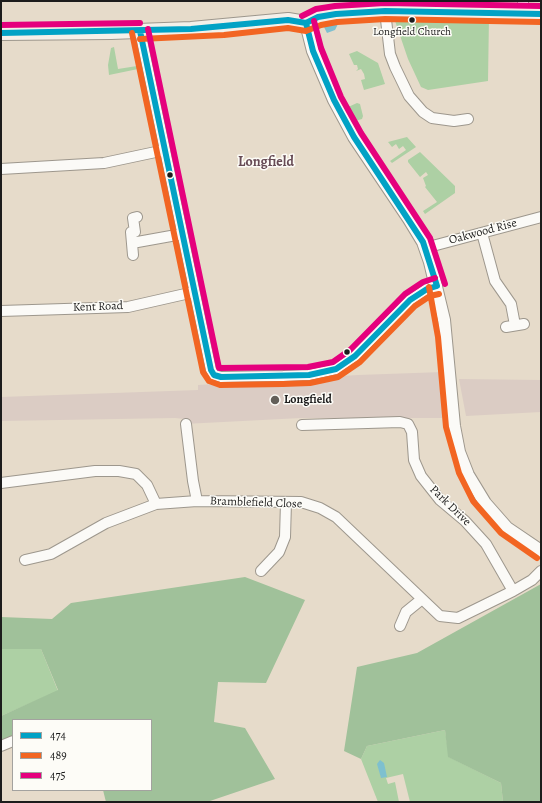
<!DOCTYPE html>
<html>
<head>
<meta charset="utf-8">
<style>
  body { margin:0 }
  #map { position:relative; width:542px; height:803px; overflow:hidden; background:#e6dbca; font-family:Alegreya,serif }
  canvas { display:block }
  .frame { position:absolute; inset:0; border:2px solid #1c1c1c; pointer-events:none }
  .legend { position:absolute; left:12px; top:719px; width:140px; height:72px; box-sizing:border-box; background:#fdfcf7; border:1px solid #a3a29f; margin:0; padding:5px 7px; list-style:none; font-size:12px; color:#1c1c1c }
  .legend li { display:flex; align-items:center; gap:8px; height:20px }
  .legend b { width:20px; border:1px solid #a3a29f }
</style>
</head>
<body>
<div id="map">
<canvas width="542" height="803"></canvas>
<div class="frame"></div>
<ul class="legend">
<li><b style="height:5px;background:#01a2c5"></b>474</li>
<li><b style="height:5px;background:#f26522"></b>489</li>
<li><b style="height:5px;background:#e5007d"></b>475</li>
</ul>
</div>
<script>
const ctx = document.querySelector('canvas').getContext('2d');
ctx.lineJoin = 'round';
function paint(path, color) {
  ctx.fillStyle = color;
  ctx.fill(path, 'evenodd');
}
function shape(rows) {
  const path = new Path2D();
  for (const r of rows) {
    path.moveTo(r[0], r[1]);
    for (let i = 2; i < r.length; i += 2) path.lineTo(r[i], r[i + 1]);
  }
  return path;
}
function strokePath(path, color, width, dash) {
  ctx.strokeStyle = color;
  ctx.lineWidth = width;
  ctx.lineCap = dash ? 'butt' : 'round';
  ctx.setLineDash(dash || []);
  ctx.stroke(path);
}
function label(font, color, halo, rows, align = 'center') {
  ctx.font = font + ' Alegreya,serif';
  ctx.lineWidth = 3;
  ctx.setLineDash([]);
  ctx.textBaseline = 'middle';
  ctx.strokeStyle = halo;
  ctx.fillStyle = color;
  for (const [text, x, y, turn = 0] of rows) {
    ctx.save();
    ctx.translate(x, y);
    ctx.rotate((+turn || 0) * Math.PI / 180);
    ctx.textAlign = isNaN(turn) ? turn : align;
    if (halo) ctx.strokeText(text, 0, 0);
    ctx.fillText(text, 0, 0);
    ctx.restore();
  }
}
paint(shape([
  [443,372,442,418,301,418,184,424,184,419,175,418,1,421,1,397,198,390,198,385,358,375],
  [459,379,541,380,541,412,466,416]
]), '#dbccc4');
paint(shape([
  [404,1,490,1,491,4,404,3],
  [393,15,489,16,488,81,428,90,421,87,408,59],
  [114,47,118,69,137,66,138,69,109,75,108,65,111,48],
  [357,51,378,63,385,84,364,90,361,80,365,79,364,74,361,69,356,71,358,69,357,65,354,65,349,54],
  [357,103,360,104,363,116,362,119,355,121,346,108],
  [407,137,416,147,392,163,390,161,406,150,403,146,399,149,396,144,392,147,388,142],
  [420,152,455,186,455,193,425,214,423,211,437,202,425,187,426,186,423,178,428,175,426,172,420,177,408,162,408,160],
  [1,649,41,649,58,691,1,716],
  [445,730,449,757,501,783,503,802,410,802,403,774,386,778,388,784,395,782,399,802,378,802,361,759,367,746]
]), '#add0a4');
paint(shape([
  [245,577,305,600,266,683,218,682,214,722,245,728,275,779,207,802,106,802,103,790,151,790,151,720,13,720,13,736,1,741,1,716,58,690,41,649,1,649,1,617,52,619,71,603],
  [541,584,541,802,503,802,501,783,448,757,445,730,367,746,361,759,344,751,357,667,417,653]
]), '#a0c19a');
paint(shape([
  [334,22,338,24,335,30,327,33,324,27,326,24],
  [380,760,384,763,387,777,381,778,377,764]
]), '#7ec0cf');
const minor = shape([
  [523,1,523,13],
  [385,11,390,54,395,67,409,96,423,112,432,118,454,121,468,119],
  [140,31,211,370,214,375,221,377,283,376,309,375,336,369,355,356,410,300,427,289,437,286],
  [1,169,104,163,165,150],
  [482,233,495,281,511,304,515,325],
  [132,243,182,234],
  [425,248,541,217],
  [133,255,131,232,135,232,133,218,137,217],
  [1,311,128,307,194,292],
  [506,327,524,324],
  [186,424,193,481,197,501],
  [302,425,400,422,408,424,412,432,414,460,421,476,440,500,465,521,486,544,513,591],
  [1,483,95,471,119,471,136,474,147,485,156,504],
  [25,560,51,554,106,523,156,504,197,501,301,502,320,508,336,517,440,616,458,618,513,591,532,580,541,571],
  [261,571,279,552,285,537,286,502],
  [400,626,406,612,422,599],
  [1,746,13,741]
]);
const tertiary = shape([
  [306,23,313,51,334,100,354,137,409,219,423,242,430,262,444,320,454,426,459,452,468,475,485,503,507,528,541,551]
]);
const secondary = shape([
  [1,33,111,32,191,29,288,20,306,23,318,17,336,14,385,11,541,14]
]);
strokePath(minor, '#9d978d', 12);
strokePath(tertiary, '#9d978d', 14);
strokePath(secondary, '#9d978d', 16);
strokePath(minor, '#fbfaf7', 10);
strokePath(tertiary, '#fbfaf7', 12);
strokePath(secondary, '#f4f0e9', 14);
strokePath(shape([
  [306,23,313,51,334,100,354,137,423,242,437,286],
  [140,31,211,370,214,375,221,377,309,375,336,369,355,356,410,300,427,289,437,286],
  [1,33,191,29,288,20,306,23,318,17,336,14,385,11,541,14]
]), '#01a2c5', 6);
strokePath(shape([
  [132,33,203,372,209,381,220,385,283,384,310,383,338,377,360,362,415,306,430,296,439,294],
  [140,39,224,35,288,28,306,31,321,25,337,22,385,19,541,22],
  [429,287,438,337,446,427,459,473,473,501,501,533,537,558]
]), '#f26522', 6);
strokePath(shape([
  [302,16,316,9,335,6,385,3,541,6],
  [314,21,321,48,341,97,361,133,430,238,445,284],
  [1,25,140,23],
  [148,29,219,368,308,367,333,362,350,350,405,294,423,282,435,278]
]), '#e5007d', 6);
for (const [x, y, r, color] of [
  [412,20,3.5,"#1c1c1c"],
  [170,175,3.5,"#1c1c1c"],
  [347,352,3.5,"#1c1c1c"],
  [275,400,5,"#635f59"]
]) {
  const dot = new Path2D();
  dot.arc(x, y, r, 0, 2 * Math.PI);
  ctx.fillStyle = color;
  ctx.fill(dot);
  strokePath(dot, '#fdfcf7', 1.5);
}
label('11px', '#1c1c1c', '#fdfcf7', [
  ["Longfield Church",412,32]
]);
label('12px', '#1c1c1c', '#fdfcf7', [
  ["Oakwood Rise",483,232,-15],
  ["Kent Road",98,307,-2],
  ["Bramblefield Close",256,503,2],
  ["Park Drive",450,506,44]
]);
label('bold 12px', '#1c1c1c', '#fdfcf7', [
  ["Longfield",284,400]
], 'left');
label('bold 14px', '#674b55', '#fdfcf7', [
  ["Longfield",266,163]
]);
</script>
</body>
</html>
